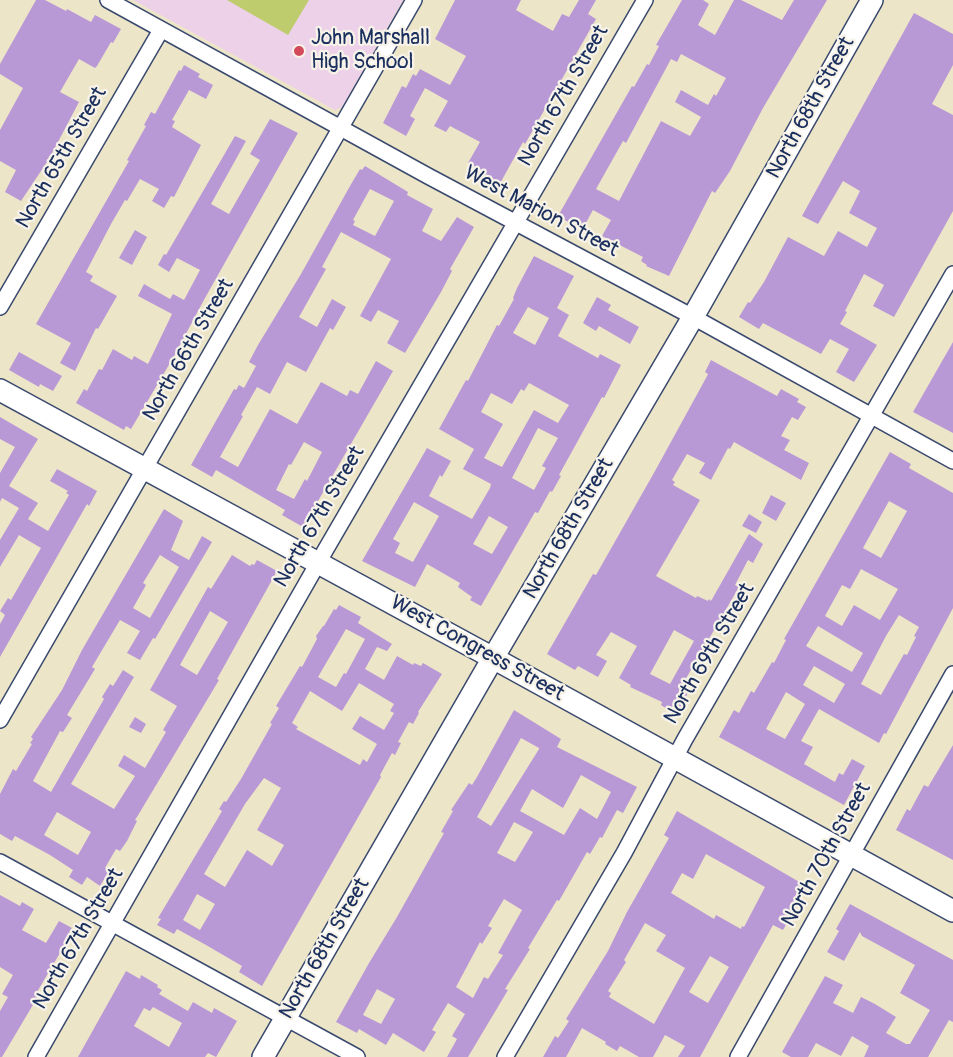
<!DOCTYPE html>
<html>
<head>
<meta charset="utf-8">
<style>
  body { margin:0 }
  canvas { display:block; background:#ede5c8 }
</style>
</head>
<body>
<canvas width="953" height="1057"></canvas>
<script>
const ctx = document.querySelector('canvas').getContext('2d');
ctx.lineJoin = 'round';
function paint(path, color) {
  ctx.fillStyle = color;
  ctx.fill(path, 'evenodd');
}
function shape(rows) {
  const path = new Path2D();
  for (const r of rows) {
    path.moveTo(r[0], r[1]);
    for (let i = 2; i < r.length; i += 2) path.lineTo(r[i], r[i + 1]);
  }
  return path;
}
function strokePath(path, color, width, dash) {
  ctx.strokeStyle = color;
  ctx.lineWidth = width;
  ctx.lineCap = dash ? 'butt' : 'round';
  ctx.setLineDash(dash || []);
  ctx.stroke(path);
}
function label(font, color, halo, rows, align = 'center') {
  ctx.font = font + ' Pangolin,sans-serif';
  ctx.lineWidth = 4.5;
  ctx.setLineDash([]);
  ctx.textBaseline = 'middle';
  ctx.strokeStyle = halo;
  ctx.fillStyle = color;
  for (const [text, x, y, turn = 0] of rows) {
    ctx.save();
    ctx.translate(x, y);
    ctx.rotate((+turn || 0) * Math.PI / 180);
    ctx.textAlign = isNaN(turn) ? turn : align;
    if (halo) ctx.strokeText(text, 0, 0);
    ctx.fillText(text, 0, 0);
    ctx.restore();
  }
}
paint(shape([
  [133,0,403,0,342,107,335,110]
]), '#edd1e9');
paint(shape([
  [227,0,309,0,288,35]
]), '#bfcc6e');
paint(shape([
  [36,0,45,0,66,11,67,9,91,22,95,15,121,29,113,43,111,42,97,66,95,68,79,59,60,92,79,102,49,159,21,201,5,192,16,170,0,161,0,130,23,88,0,74,0,64],
  [455,0,521,0,516,10,553,31,562,14,569,17,579,0,596,0,588,14,596,19,525,144,523,142,498,187,480,175,482,170,468,163,480,142,450,126,446,132,434,126,448,101,425,88,410,116,415,119,406,136,383,123,402,86,406,88,413,74,416,76,420,69,450,85,466,56,435,39],
  [682,0,703,0,709,4,698,25,715,35,734,0,741,0,782,20,794,0,827,0,763,108,730,171,715,193,712,191,669,276,646,266,647,265,641,261,643,257,602,236,611,220,593,210,582,230,558,216,632,86,634,87,647,64,649,65,659,46,656,45],
  [681,54,726,78,716,96,714,94,708,105,681,90,675,102,701,117,690,136,661,121,619,201,596,189,623,141,626,143,671,59,677,62],
  [914,13,953,34,953,65,932,104,953,115,953,211,894,317,873,306,884,285,864,274,845,311,847,312,840,324,877,345,854,382,836,372,849,349,830,339,821,354,763,323,759,329,739,317,748,302,750,303,764,282,788,237,824,256,838,231,867,247,877,228,849,213,860,191,843,181,818,224,802,216],
  [184,65,200,74,198,77,213,85,206,99,189,90,172,120,175,121,172,127,201,145,174,197,171,196,164,208,152,201,159,189,140,179,127,201,125,200,111,224,86,272,93,276,90,281,117,296,98,329,96,328,75,371,60,363,71,343,36,324,129,161,127,160,146,126,144,125,151,112,155,114,179,70,181,71],
  [270,119,298,133,205,298,173,358,131,429,126,426,124,430,76,403,84,389,87,391,99,369,102,370,113,349,132,360,134,356,148,364,172,314,138,296,144,284,170,299,173,294,184,300,200,270,177,258,169,272,158,265,164,254,166,255,235,136,246,141,211,204,229,214,260,160,250,154],
  [365,166,408,192,407,195,433,209,422,231,441,241,457,217,474,227,450,269,452,271,441,292,405,353,387,343,399,321,378,310,371,322,360,316,391,259,341,232,322,267,326,269,299,317,317,327,332,299,346,307,333,330,330,328,306,372,287,362,270,394,257,387,241,415,243,416,220,457,238,467,270,409,297,424,321,382,347,396,350,390,358,394,376,361,393,371,303,527,282,515,285,510,216,470,212,477,191,465,234,389,236,390,239,385,244,388,256,366,249,362,258,345,301,274,350,186,360,169,362,170],
  [370,189,394,201,375,236,353,225,355,221,353,220],
  [304,442,322,452,307,481,305,479,294,499,276,490,289,464,291,465],
  [135,230,147,237,132,265,119,258],
  [534,256,574,276,557,308,569,315,558,336,598,358,600,354,621,365,604,398,602,397,559,475,561,476,552,492,550,491,538,513,535,512,481,606,470,600,472,597,458,587,460,583,427,564,415,587,362,561,427,448,451,461,442,477,440,475,429,496,472,519,490,488,491,484,463,469,474,449,439,429,466,380,468,381,497,325,499,326,514,299,513,298,517,288],
  [528,307,549,318,535,345,513,333],
  [529,383,569,405,558,423,534,410,502,467,484,458,503,424,481,412,491,393,512,404,521,389,524,391],
  [538,428,558,438,542,466,546,468,534,490,512,478],
  [414,502,439,516,413,562,395,553,400,543,393,539],
  [489,516,508,527,492,554,473,544],
  [597,297,611,305,608,310,639,327,630,344,599,326,596,331,583,323],
  [953,342,953,433,913,412],
  [19,352,62,376,53,391,40,384,39,387,9,370],
  [711,360,777,396,781,389,799,399,797,402,806,407,798,420,792,417,781,436,790,440,784,450,809,463,801,480,734,442,730,449,728,448,711,480,699,473,705,463,687,454,672,480,675,482,673,485,700,500,656,576,696,598,697,596,708,601,709,599,711,601,749,534,763,544,753,563,748,560,735,585,739,587,681,687,689,691,676,715,661,705,662,702,630,687,631,685,619,678,637,646,611,632,596,655,607,661,598,677,578,666,575,670,547,654,593,574,596,575,655,471,706,378,708,374,705,372],
  [674,630,694,641,670,684,650,674],
  [0,417,38,439,9,486,38,503,28,519,48,531,69,495,66,493,68,491,50,481,57,469,97,491,89,506,87,504,0,657,0,624,5,615,0,611,8,598,11,600,41,548,19,535,0,567,0,540,19,508,2,498,0,502,0,473,15,447,0,439],
  [890,452,911,464,909,468,953,493,953,608,886,734,884,733,879,743,819,709,801,741,813,747,804,764,835,782,839,773,843,775,852,759,865,766,844,805,719,737,734,710,739,713,751,691,754,693,772,662,774,663,786,640,784,639],
  [889,501,907,511,881,558,863,548],
  [861,569,898,589,880,620,854,605,842,626,825,616,842,585,850,589],
  [899,615,919,627,914,636,916,637,907,655,904,654,881,695,861,684,886,636],
  [818,626,863,653,852,672,806,646],
  [814,666,845,684,834,703,803,685],
  [786,692,805,704,785,739,766,729],
  [771,495,786,503,776,521,762,513],
  [164,509,183,521,171,550,189,560,202,536,212,542,155,639,153,638,140,660,127,653,140,631,120,620,92,667,95,669,67,715,72,718,63,732,60,731,33,781,51,792,104,699,102,697,110,684,113,686,123,670,134,677,71,784,114,809,135,776,118,766,124,755,145,768,166,732,163,730,177,706,150,690,208,587,211,589,232,555,250,566,252,564,254,565,257,560,277,571,217,679,219,680,140,812,135,820,137,821,127,841,120,851,116,849,105,868,109,871,100,886,87,877,82,885,69,877,73,870,50,855,15,836,12,841,0,834,0,794,13,769,16,771,32,744,30,743,33,739,31,737,62,690,82,650],
  [160,555,179,567,150,618,133,608,146,585,143,583],
  [210,611,228,622,197,675,180,665],
  [57,812,91,832,78,855,44,835],
  [749,514,762,522,756,533,742,526],
  [339,605,361,617,358,623,392,644,387,651,377,647,365,669,384,680,397,656,413,665,414,663,421,666,423,663,442,674,418,712,419,713,413,724,409,722,398,742,401,743,395,755,392,753,380,775,381,777,262,986,239,972,242,966,206,945,177,929,174,934,157,925,161,919,158,918,218,818,222,811,219,809,224,801,226,802,241,779,272,724,270,723,279,708,276,706,300,666,302,667,317,639,316,636,323,626,324,626,334,609,336,610],
  [346,629,365,639,346,674,344,673,336,687,318,677],
  [359,683,394,704,390,711,394,713,384,730,360,716,352,729,377,744,367,762,363,759,360,765,296,729,298,727,292,723,310,691,342,711],
  [264,778,281,788,257,830,284,845,272,866,247,850,225,887,204,874,245,804],
  [197,894,215,904,200,930,183,920],
  [514,710,561,739,557,747,637,787,623,813,617,810,602,838,600,837,590,854,587,852,559,901,557,900,528,948,530,949,505,989,508,990,468,1057,447,1057,457,1039,452,1036,465,1014,448,1003,432,1030,436,1032,424,1052,393,1033,386,1045,359,1029,357,1033,336,1022,369,963,397,917,444,833,441,832,453,811,451,810,469,783,472,785,477,777],
  [521,738,539,748,539,749,491,826,477,817],
  [581,775,611,792,597,819,580,808,564,835,520,811,532,789,563,808],
  [514,822,533,832,515,862,497,853],
  [504,899,522,910,498,953,503,955,488,979,484,977,473,998,456,987,480,942,482,944,492,928,488,926],
  [377,989,395,999,381,1024,363,1015],
  [135,717,146,724,141,733,129,727],
  [953,745,953,860,896,830,907,809,910,811,924,785,928,787],
  [677,811,808,887,783,930,773,925,700,1057,678,1057,685,1046,665,1035,653,1057,639,1057,620,1046,617,1051,605,1044,606,1042,582,1028,566,1057,543,1057,555,1036,558,1038,569,1021,566,1019,608,951,627,912,669,838,664,835],
  [706,854,765,887,744,927,742,926,741,929,716,915,714,919,671,893,682,873,693,879],
  [645,923,666,935,656,951,685,968,654,1024,609,997,611,993,608,991,626,962,624,960],
  [710,956,729,967,708,1003,689,992],
  [0,895,20,906,22,902,34,909,22,930,46,943,59,921,72,928,68,934,70,936,37,992,40,993,2,1057,0,1057,0,1011,8,997,2,994,13,975,0,967],
  [850,904,953,960,953,1022,949,1020,928,1057,864,1057,869,1046,852,1036,841,1056,816,1043,808,1057,791,1057,782,1052,825,976,843,985,833,1003,853,1013,861,997,875,1004,896,1017,886,1033,906,1044,910,1044,930,1010,900,993,915,965,862,936,860,932,844,961,827,952,839,931,836,929],
  [126,971,140,979,141,975,158,985,157,987,162,990,159,994,188,1011,193,1002,212,1013,214,1008,237,1021,216,1057,208,1053,205,1057,78,1057],
  [153,1007,182,1023,169,1047,134,1026,144,1008,150,1011]
]), '#b999d5');
const street = shape([
  [108,0,428,176,693,317,953,461],
  [0,307,161,30],
  [0,720,414,0],
  [0,862,357,1057],
  [36,1057,326,549,645,0],
  [505,1057,624,853,685,739,953,274],
  [738,1057,953,674]
]);
const secondary = shape([
  [0,390,493,658,953,911],
  [263,1057,493,658,693,317,872,0]
]);
strokePath(street, '#3a4a6e', 18);
strokePath(secondary, '#3a4a6e', 24);
strokePath(street, '#fff', 15);
strokePath(secondary, '#fff', 21);
for (const [x, y, r, color] of [
  [299,51,6,"#d1495b"]
]) {
  const dot = new Path2D();
  dot.arc(x, y, r, 0, 2 * Math.PI);
  ctx.fillStyle = color;
  ctx.fill(dot);
  strokePath(dot, '#f7f3e8', 2);
}
label('21px', '#1b2f5e', '#f7f3e8', [
  ["John Marshall",311,39],
  ["High School",311,63]
], 'left');
label('21px', '#1b2f5e', '#f7f3e8', [
  ["North 67th Street",564,96,-60],
  ["North 68th Street",811,108,-61],
  ["North 65th Street",62,158,-60],
  ["West Marion Street",541,212,28],
  ["North 66th Street",189,350,-60],
  ["North 67th Street",320,517,-60],
  ["North 68th Street",569,529,-60],
  ["West Congress Street",477,649,29],
  ["North 69th Street",710,654,-60],
  ["North 70th Street",827,855,-61],
  ["North 67th Street",79,939,-60],
  ["North 68th Street",325,949,-60]
]);
</script>
</body>
</html>
